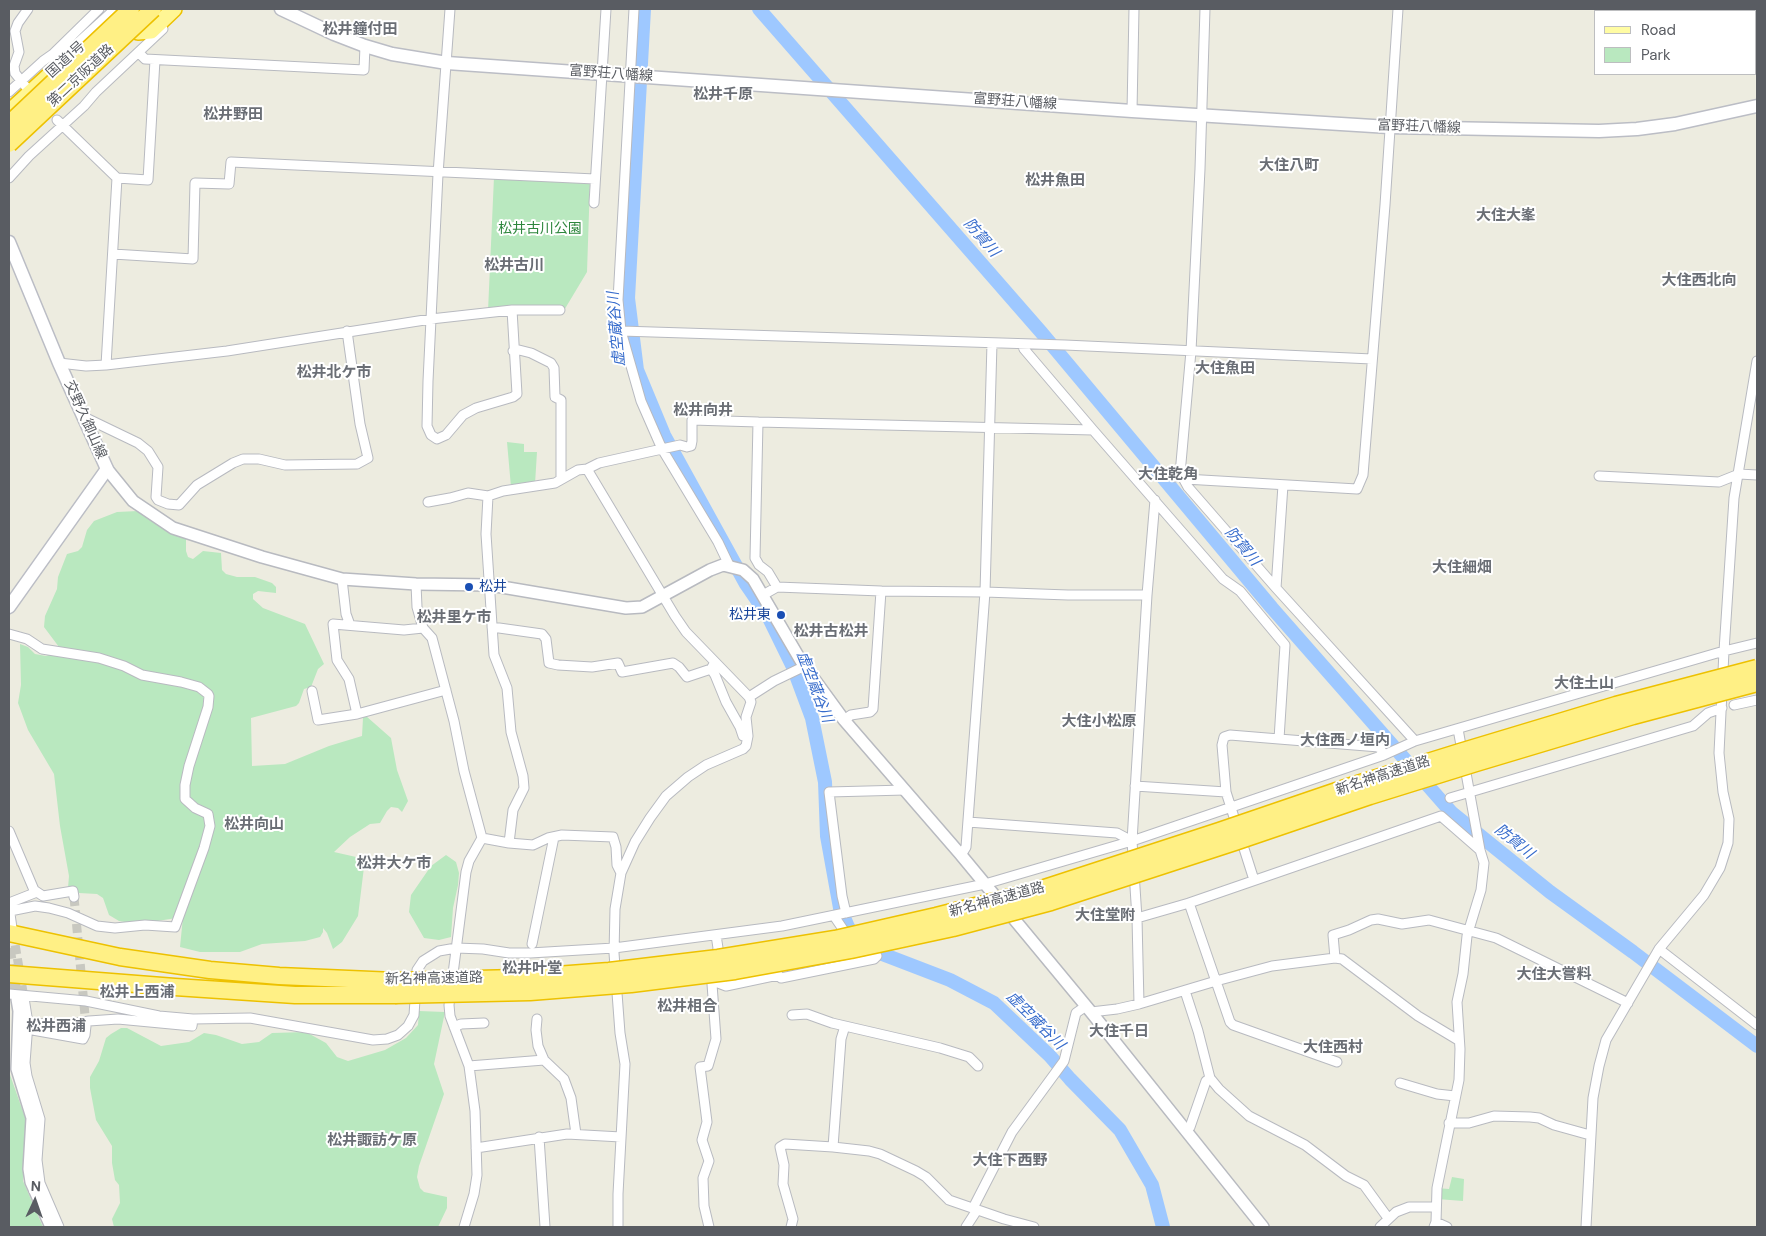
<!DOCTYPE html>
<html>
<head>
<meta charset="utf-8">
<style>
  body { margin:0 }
  #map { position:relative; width:1766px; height:1236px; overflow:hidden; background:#edece0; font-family:"DM Sans",sans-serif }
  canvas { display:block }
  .frame { position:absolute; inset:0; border:10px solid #595c62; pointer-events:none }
  .legend { position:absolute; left:1594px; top:10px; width:162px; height:65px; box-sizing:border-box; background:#fff; border:1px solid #bdbec0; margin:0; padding:6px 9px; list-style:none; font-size:15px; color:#595c62 }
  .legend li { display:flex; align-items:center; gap:10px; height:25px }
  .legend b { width:25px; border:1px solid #bdbec0 }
  .north { position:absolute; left:10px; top:1176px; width:50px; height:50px; -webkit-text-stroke:4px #fff; paint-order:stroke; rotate:3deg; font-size:14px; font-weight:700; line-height:20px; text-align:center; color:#595c62 }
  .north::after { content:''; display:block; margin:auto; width:18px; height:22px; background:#595c62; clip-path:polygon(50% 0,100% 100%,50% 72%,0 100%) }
</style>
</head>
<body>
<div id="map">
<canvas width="1766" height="1236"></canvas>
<div class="frame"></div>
<ul class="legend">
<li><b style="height:6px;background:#fffca3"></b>Road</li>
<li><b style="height:14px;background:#b9e8bf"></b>Park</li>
</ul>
<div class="north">N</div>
</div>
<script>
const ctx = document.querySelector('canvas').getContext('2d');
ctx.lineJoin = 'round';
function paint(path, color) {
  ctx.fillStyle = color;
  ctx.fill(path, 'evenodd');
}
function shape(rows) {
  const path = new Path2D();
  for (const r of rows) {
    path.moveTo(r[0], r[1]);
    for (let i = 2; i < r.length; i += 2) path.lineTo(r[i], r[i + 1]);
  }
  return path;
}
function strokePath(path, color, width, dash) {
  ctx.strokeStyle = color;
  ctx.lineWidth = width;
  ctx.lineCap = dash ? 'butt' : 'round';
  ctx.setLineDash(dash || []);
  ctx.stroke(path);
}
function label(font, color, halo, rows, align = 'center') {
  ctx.font = font + ' "DM Sans","Noto Sans JP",sans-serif';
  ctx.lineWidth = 4;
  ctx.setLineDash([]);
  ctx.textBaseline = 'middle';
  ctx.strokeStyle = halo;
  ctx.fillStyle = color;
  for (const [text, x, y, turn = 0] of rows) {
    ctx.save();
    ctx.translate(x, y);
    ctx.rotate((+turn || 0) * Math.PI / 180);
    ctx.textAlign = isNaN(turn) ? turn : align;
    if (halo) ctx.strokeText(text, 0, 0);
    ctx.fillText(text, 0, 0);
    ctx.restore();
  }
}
paint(shape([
  [494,177,590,182,587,272,563,312,488,311],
  [507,442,524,444,524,452,537,452,535,484,511,487],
  [138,511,186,539,186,551,188,557,193,559,203,551,221,553,222,570,226,574,237,577,255,577,272,583,276,587,276,593,258,591,253,594,253,599,263,608,305,624,324,664,318,669,311,687,304,689,299,703,296,706,251,718,252,766,285,764,329,746,362,736,363,718,366,716,391,738,397,770,408,801,402,812,398,808,391,807,387,811,380,823,370,824,350,837,334,852,365,859,358,916,342,942,333,949,327,933,323,928,323,932,320,937,305,941,262,944,240,952,200,952,180,947,183,917,138,924,119,921,109,915,103,898,97,894,79,893,68,888,69,876,60,826,54,774,28,730,18,703,21,685,20,644,28,647,35,654,46,656,57,652,59,647,44,627,45,616,57,589,58,577,67,554,78,551,82,547,87,530,94,521,117,512],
  [446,855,456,862,459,873,458,885,453,908,451,937,439,940,424,938,409,912,411,895,431,866],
  [419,1011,445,1012,434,1064,444,1094,419,1166,417,1177,420,1188,424,1192,447,1197,447,1208,438,1227,114,1227,112,1219,120,1203,119,1185,115,1180,112,1163,112,1146,96,1120,90,1088,90,1077,99,1061,106,1038,111,1034,121,1028,127,1028,161,1046,189,1042,204,1033,216,1035,242,1044,259,1042,272,1033,306,1032,326,1043,337,1057,348,1061,385,1050,406,1038,418,1025],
  [9,1072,26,1120,23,1181,43,1227,9,1227],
  [1452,1177,1464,1179,1463,1201,1437,1199,1437,1188,1449,1189]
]), '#b9e8bf');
strokePath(shape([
  [644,9,628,298,637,370,664,435,746,584,768,616,793,667,812,718,825,782,827,836,840,908,848,927,856,939,877,952,950,980,994,1003,1050,1056,1070,1079,1120,1130,1152,1185,1163,1227],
  [759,9,1041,332,1272,608,1452,813,1550,892,1633,952,1757,1046]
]), '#9ec8ff', 14);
strokePath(shape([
  [74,897,86,1026],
  [13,932,24,998]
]), '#c8c8c0', 9, [9, 4.5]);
strokePath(shape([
  [9,948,17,999]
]), '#c8c8c0', 11, [11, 5.5]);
const minor = shape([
  [450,9,438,174,428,381,427,426,431,435,437,439,446,435,463,415,476,408,513,397,517,394,512,310],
  [634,9,618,300,621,331,641,401,662,449,718,542,729,565],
  [139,53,145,59,364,70,365,46],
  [50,68,115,9],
  [26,87,15,73,14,66,19,52,15,31,18,23,28,9],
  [9,92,43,61,53,54,99,9],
  [1132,111,1134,9],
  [57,120,117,178,148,180,155,60],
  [9,178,29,156,84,106,96,92,163,29],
  [594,203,606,9],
  [113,254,193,259,195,183,229,184,231,162,595,179],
  [621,331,1065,345,1372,359],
  [1022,344,1024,349,1093,430,1223,579,1240,591,1285,645,1279,739,1379,747,1384,755],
  [513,351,519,350,531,353,551,363,554,368,555,397,561,400,561,479],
  [59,363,86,366,106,365,227,351,431,319,512,310,560,310],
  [106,365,117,178],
  [84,417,138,443,148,451,158,467,156,497,158,500,168,504,179,505,197,485,233,463,243,459,259,459,285,465,357,464,368,458,360,424,347,331],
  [758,422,1093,430],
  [587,469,675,616,686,632,749,697,774,681,805,666],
  [1182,476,1188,487,1276,588,1415,741],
  [1599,476,1719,482,1739,474,1757,475],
  [1175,477,1180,474,1191,351,1200,169,1205,9],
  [1185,479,1357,489,1363,475,1385,205,1398,9],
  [488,496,486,534,494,655,507,688,511,732,523,776,524,788,513,810,509,843],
  [428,502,450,498,468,493,488,496,503,491,555,483,578,470,587,469,599,463,680,445,687,447,691,446,692,441,692,420,758,422,755,558,759,565,768,572,777,587],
  [342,579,346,614,350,625],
  [416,584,417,607,423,628,432,638,454,721,464,771,482,838],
  [1276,588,1283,485],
  [763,595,777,587,881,591,985,592,1068,595,1147,595],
  [492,627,542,634,546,639,549,663,558,665,592,667,618,663,622,672,673,663,679,667,687,677,711,669,715,662],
  [9,634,27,639,42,649,99,658,124,666,142,675,181,682,199,687,208,694,209,696,208,707,189,766,185,785,185,799,195,808,208,814,210,826,204,848,175,927,145,925,115,928,97,926,68,913,49,908,35,906,10,911],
  [711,669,715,675,726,702,740,727,743,736],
  [312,691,318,720,357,714,446,690],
  [1734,705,1757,700],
  [357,714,349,679,337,660,333,624,404,630,423,628],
  [844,720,851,715,870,712,873,709,881,591],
  [1135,786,1226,792,1222,745,1224,737,1230,735,1279,739],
  [1226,792,1254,880],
  [1450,798,1693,726,1708,713,1722,708],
  [968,822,1117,833,1132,841],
  [9,831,34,890,43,896,73,891,74,897],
  [482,838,509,843,533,845,548,838,562,835,613,837,616,847,617,865,621,873],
  [961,855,966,847,985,592,992,343],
  [9,903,37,892],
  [9,907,12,928],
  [846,913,842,896,829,792,905,790],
  [834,916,849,938],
  [1137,918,1189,903],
  [532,944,554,837],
  [1659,949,1757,1025],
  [1335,958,1333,935,1349,930,1371,920,1378,919,1402,924,1429,920,1496,938,1628,1003],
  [713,981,726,986,778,975,781,978,874,959,877,956,863,949],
  [1185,991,1198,1031,1210,1078,1219,1089,1249,1116,1305,1145,1346,1176,1364,1185,1388,1218],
  [9,994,86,1001,159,1016,193,1019,250,1018,373,1040,387,1039,398,1035,408,1026,414,1015,417,970,423,961,439,951,456,948,483,949,509,953,530,953,614,948,782,926,985,884,1132,841,1384,755,1415,741,1724,651,1757,643],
  [24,998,28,1023,25,1063,27,1076,40,1119,37,1160,40,1183,59,1227],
  [1139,1004,1137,918,1132,841,1147,595,1155,500],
  [1091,1012,1117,1009,1139,1004,1216,981,1272,966,1335,958,1342,959,1418,1016,1458,1040],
  [792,1015,807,1014,832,1023,940,1048,969,1057,978,1066],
  [537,1019,536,1030,538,1046,544,1060,564,1079,571,1098,576,1134],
  [28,1023,65,1025,89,1021,118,1019,192,1026,193,1019],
  [454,1027,461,1024,484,1023],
  [27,1029,83,1039,85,1035,86,1026],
  [1337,1062,1233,1025,1230,1022,1189,903,1441,816,1480,850],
  [469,1066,544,1060],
  [1400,1083,1437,1094,1455,1096],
  [1449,1123,1469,1123,1494,1116,1530,1117,1539,1118,1554,1125,1590,1135],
  [1186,1132,1190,1127,1206,1081,1210,1078],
  [539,1137,545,1227],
  [833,1147,841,1039,845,1026],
  [476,1148,567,1134,621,1137],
  [973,1208,1012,1132,1064,1061,1076,1013,1086,1006],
  [1436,1222,1447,1227],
  [464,1227,474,1194,477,1175,475,1111,469,1066,450,1016,449,1005,466,872,469,861,482,838],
  [618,1227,618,1194,625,1064,620,1033,614,953,615,909,621,873,635,842,650,818,666,796,688,777,706,765,743,749,746,746,748,736,746,717,751,702,749,697],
  [709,1227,704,1206,703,1178,709,1161,702,1140,707,1122,700,1067,708,1066,716,1039,712,984,718,948,716,935],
  [791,1227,793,1219,783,1184,784,1165,780,1147,785,1144,833,1147,869,1151,880,1154,916,1171,926,1177,949,1200,1004,1219,1034,1227],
  [966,1227,977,1210],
  [1380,1227,1396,1212,1409,1207,1436,1207],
  [1434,1227,1436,1222,1437,1188,1459,1080,1460,1049,1457,1002,1463,974,1467,936,1481,890,1484,863,1480,850,1458,729],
  [1586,1227,1593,1098,1599,1066,1606,1040,1659,949,1704,895,1720,868,1728,843,1729,819,1723,792,1719,753,1724,651,1734,498,1757,361]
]);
const tertiary = shape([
  [107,469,133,501,173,528,262,557,342,579,416,584,490,585,626,608,642,607,710,570,723,565,743,570,753,579,801,661,844,720,961,855,1091,1012,1263,1227],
  [17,999,19,1011,17,1069,32,1118,29,1169,31,1182,51,1227]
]);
const secondary = shape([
  [281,9,334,34,365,46,392,54,447,63,1132,111,1389,127,1599,131,1637,129,1675,124,1757,106],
  [9,242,59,363,107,469,9,607]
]);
const primary = shape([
  [1756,9,1757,16]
]);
const trunk = shape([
  [138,32,151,31,174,9],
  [9,112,56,69]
]);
const motorway = shape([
  [9,933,120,957,210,970,279,976,395,981],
  [9,974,175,987,295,995,395,995]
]);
strokePath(minor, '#b8bac0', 11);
strokePath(tertiary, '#b8bac0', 14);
strokePath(secondary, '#bbbdc5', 15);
strokePath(primary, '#fde249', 16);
strokePath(trunk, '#edc100', 18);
strokePath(motorway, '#edc100', 19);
strokePath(minor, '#fff', 9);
strokePath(tertiary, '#fff', 11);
strokePath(secondary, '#fff', 12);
strokePath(primary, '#fffca3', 14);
strokePath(trunk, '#fff694', 15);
strokePath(motorway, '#fff085', 16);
const motorwayBridge = shape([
  [9,124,131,9],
  [9,144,153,9],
  [395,981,517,978,609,971,718,958,835,939,936,916,1035,891,1219,831,1354,785,1460,752,1616,705,1757,668],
  [395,995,530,992,631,984,735,971,851,950,953,928,1051,902,1235,842,1370,796,1476,763,1633,716,1757,683]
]);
strokePath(motorwayBridge, '#edc100', 19, []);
strokePath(motorwayBridge, '#fff085', 16);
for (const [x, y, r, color] of [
  [469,587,5,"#1a4fb4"],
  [781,615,5,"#1a4fb4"]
]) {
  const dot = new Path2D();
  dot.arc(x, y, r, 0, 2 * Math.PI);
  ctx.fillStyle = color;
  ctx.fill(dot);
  strokePath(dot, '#fff', 2);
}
label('14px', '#595c62', '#fff', [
  ["国道1号",66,60,-42],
  ["富野荘八幡線",611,74,4],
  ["第二京阪道路",81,76,-43],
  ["富野荘八幡線",1015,102,4],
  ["富野荘八幡線",1419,127,2],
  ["交野久御山線",85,420,66],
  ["新名神高速道路",1383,776,-18],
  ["新名神高速道路",997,900,-15],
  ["新名神高速道路",434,979,-1]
]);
label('14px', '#2d863d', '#fff', [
  ["松井古川公園",540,229]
]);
label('14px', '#164399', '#fff', [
  ["松井",479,587],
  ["松井東",771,615,"right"]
], 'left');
label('bold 15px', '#6a6e75', '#fff', [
  ["松井鐘付田",360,30],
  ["松井千原",723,95],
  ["松井野田",233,115],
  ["大住八町",1289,166],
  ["松井魚田",1055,181],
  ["大住大峯",1506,216],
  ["松井古川",514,266],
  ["大住西北向",1699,281],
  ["大住魚田",1225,369],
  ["松井北ケ市",334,373],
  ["松井向井",703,411],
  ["大住乾角",1168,475],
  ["大住細畑",1462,568],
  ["松井里ケ市",454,618],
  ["松井古松井",831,632],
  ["大住土山",1584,684],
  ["大住小松原",1099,722],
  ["大住西ノ垣内",1345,741],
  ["松井向山",254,825],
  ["松井大ケ市",394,864],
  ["大住堂附",1105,916],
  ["松井叶堂",532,969],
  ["大住大嘗料",1554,975],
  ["松井上西浦",137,993],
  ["松井相合",687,1007],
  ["松井西浦",56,1027],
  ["大住千日",1119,1032],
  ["大住西村",1333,1048],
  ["松井諏訪ケ原",372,1141],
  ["大住下西野",1010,1161]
]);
label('italic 15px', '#376ccc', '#fff', [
  ["防賀川",981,238,49],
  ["虚空蔵谷川",617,329,-95],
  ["防賀川",1242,547,50],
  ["虚空蔵谷川",814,687,69],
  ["防賀川",1514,842,39],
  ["虚空蔵谷川",1035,1021,45]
]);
</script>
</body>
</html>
